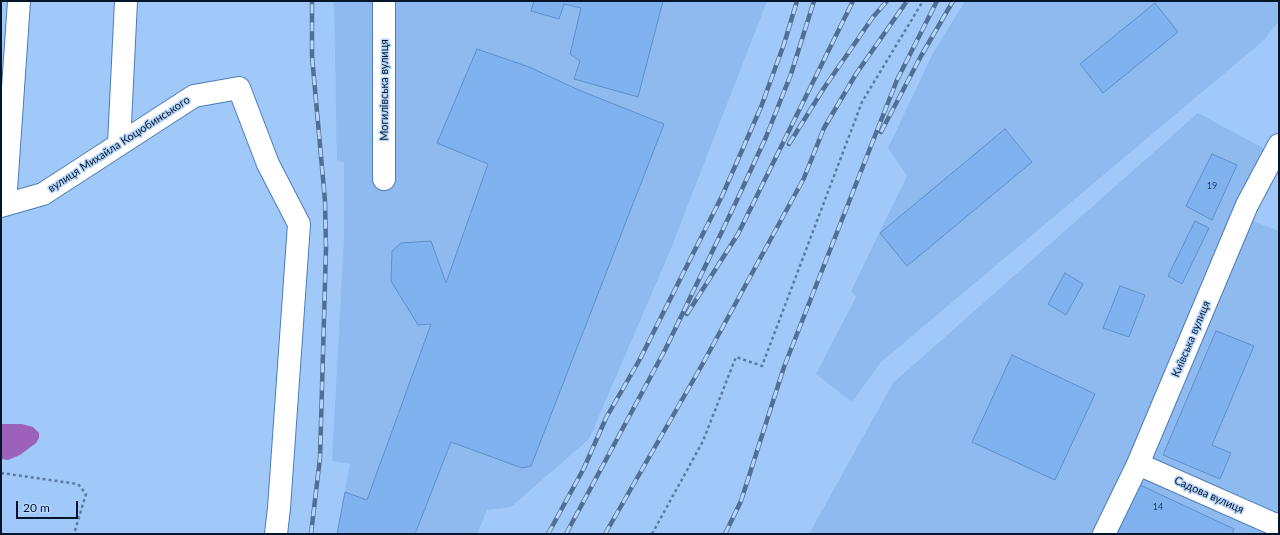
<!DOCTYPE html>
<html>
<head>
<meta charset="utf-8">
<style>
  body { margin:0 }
  #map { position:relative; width:1280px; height:535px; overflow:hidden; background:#a0c9fa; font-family:Lato,sans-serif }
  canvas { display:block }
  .frame { position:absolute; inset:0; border:2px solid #03152b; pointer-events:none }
  .scale { position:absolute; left:16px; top:501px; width:62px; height:18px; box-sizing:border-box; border:2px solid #03152b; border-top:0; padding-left:5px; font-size:12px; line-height:14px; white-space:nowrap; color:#03152b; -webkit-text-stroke:3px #b6d5fb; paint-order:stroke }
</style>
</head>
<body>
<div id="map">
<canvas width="1280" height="535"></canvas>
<div class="frame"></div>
<div class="scale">20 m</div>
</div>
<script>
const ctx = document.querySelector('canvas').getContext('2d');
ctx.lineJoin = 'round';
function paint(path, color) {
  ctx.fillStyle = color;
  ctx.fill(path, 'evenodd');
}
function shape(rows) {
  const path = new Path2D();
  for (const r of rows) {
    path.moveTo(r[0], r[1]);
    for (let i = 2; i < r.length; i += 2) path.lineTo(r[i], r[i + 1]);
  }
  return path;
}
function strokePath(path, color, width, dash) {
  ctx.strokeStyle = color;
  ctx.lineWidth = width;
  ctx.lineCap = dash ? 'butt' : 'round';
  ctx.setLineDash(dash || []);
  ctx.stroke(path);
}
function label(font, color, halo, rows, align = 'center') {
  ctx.font = font + ' Lato,sans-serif';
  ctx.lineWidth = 3;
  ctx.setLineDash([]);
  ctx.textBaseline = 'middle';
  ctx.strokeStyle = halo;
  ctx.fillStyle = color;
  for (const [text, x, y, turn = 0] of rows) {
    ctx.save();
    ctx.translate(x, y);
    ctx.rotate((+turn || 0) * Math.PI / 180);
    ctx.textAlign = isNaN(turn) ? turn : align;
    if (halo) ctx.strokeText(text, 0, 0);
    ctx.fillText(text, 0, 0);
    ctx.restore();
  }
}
paint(shape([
  [334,1,767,1,670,251,589,439,511,507,487,510,477,534,337,534,350,464,332,461,344,238,344,162,337,161],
  [965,1,1279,1,1279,21,1264,40,881,362,852,402,816,374,856,297,851,291,907,176,888,148,933,53],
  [1198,113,1274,154,1243,217,1279,231,1279,534,809,534,893,383]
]), '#8ebaef');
paint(shape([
  [1,424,22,424,33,427,39,433,39,438,36,443,20,455,8,460,1,459]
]), '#9c61bb');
const building = shape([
  [534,1,663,1,638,97,574,79,580,61,570,54,581,8,564,4,559,19,531,11,534,1],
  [1155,3,1178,32,1103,93,1080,64,1155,3],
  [477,49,529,67,581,91,664,124,531,466,522,468,451,442,415,534,337,534,345,492,367,500,431,324,418,325,391,281,392,251,401,243,431,241,446,283,488,164,437,143,477,49],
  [1005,129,1032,162,907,266,880,233,1005,129],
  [1212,154,1237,165,1212,220,1186,206,1212,154],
  [1195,221,1209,228,1182,284,1168,276,1195,221],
  [1065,273,1083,284,1066,315,1048,304,1065,273],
  [1120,286,1145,295,1129,337,1103,328,1120,286],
  [1216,331,1254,346,1212,445,1231,453,1220,479,1163,455,1216,331],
  [1012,355,1095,394,1055,480,972,442,1012,355],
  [1140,485,1234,529,1232,534,1117,534,1140,485]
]);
paint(building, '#7fb2ee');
strokePath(building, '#5f90cb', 1);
const minor = shape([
  [384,1,384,179],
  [119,144,126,1],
  [5,204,19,1],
  [1,206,43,194,194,96,239,88,268,164,299,224,279,508,276,534],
  [1138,464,1276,525,1279,524],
  [1104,534,1138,464,1247,205,1279,145]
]);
strokePath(minor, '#4c7db6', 24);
strokePath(shape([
  [1,473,78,484,86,494,74,534],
  [652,534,703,441,736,357,762,366,862,102,923,1]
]), '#5c7ba0', 2.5, [3, 3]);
strokePath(minor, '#fff', 22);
const rail = shape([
  [881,132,921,56,953,1],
  [789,144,824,88,873,17,887,1],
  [687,314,738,234,853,1],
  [311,534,320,458,326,248,325,201,312,56,312,1],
  [548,534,584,468,606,418,640,359,722,196,761,107,784,44,797,1],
  [566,534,666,348,737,200,766,137,791,74,814,1],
  [605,534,702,365,804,178,824,128,856,74,907,1],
  [725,534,741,501,784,367,880,123,897,80,937,1]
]);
strokePath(rail, '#516f92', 4.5);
strokePath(rail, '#b6d5fb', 3, [9]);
label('9px', '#223c5c', null, [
  ["19",1212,186],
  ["14",1158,507]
]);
label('11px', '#03152b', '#b6d5fb', [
  ["Могилівська вулиця",384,90,-90],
  ["вулиця Михайла Коцюбинського",119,144,-33],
  ["Київська вулиця",1191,339,-67],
  ["Садова вулиця",1209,495,24]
]);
</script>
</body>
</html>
